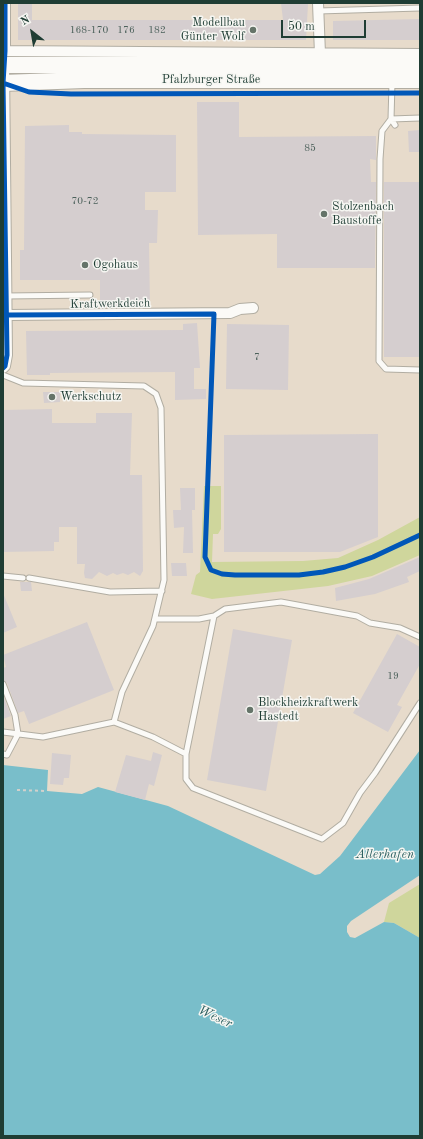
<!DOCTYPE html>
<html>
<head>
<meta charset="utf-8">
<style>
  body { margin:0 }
  #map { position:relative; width:423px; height:1139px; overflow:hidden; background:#e7dbcb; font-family:"Old Standard TT",serif }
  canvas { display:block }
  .frame { position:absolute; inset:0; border:4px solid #1f3d34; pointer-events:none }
  .north { position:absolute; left:12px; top:12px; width:40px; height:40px; -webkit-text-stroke:3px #f6f6f2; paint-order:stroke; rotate:329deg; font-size:11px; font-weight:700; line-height:16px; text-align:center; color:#1f3d34 }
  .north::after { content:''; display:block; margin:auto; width:14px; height:18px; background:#1f3d34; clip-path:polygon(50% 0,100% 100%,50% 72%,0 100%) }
  .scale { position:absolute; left:281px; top:20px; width:85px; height:18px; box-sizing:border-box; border:2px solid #1f3d34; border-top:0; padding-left:5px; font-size:12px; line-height:14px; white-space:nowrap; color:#1f3d34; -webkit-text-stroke:3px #f6f6f2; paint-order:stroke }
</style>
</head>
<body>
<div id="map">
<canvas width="423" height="1139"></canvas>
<div class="frame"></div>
<div class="north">N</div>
<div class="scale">50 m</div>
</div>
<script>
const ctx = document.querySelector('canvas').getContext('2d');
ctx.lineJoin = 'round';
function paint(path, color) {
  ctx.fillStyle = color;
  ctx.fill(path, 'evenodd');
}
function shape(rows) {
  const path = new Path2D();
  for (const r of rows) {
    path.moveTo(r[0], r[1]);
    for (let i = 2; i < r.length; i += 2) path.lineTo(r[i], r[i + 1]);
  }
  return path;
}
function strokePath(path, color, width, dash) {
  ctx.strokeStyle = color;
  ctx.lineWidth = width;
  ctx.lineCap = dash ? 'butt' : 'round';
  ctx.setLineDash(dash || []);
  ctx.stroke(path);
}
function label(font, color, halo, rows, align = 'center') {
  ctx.font = font + ' "Old Standard TT",serif';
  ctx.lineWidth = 3;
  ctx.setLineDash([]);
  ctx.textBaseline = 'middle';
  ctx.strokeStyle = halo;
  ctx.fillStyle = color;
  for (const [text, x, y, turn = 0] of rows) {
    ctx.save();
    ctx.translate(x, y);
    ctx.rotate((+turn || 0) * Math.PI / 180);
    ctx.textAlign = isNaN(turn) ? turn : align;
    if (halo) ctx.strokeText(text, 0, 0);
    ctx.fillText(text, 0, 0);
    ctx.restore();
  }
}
paint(shape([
  [204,486,221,486,221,529,218,534,213,534,212,562,303,561,338,558,378,540,420,517,420,555,372,576,328,586,212,599,191,594,196,575,200,572],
  [420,884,420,938,394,923,384,922,389,903]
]), '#cfd69c');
paint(shape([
  [420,750,420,875,351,921,347,926,347,932,350,937,355,938,384,922,394,923,420,938,420,1136,3,1136,3,765,48,770,47,791,82,794,98,787,168,806,315,875,320,874,340,856]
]), '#79beca');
paint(shape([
  [18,3,32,3,32,20,283,20,281,3,308,4,306,40,18,40],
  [420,19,420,40,333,40,333,21],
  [197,102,239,102,239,137,376,136,376,160,370,159,371,182,376,182,375,268,277,268,277,234,198,235],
  [69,125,69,132,82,132,82,134,176,135,176,192,145,192,145,210,158,210,157,243,149,243,150,307,100,307,100,280,20,280,20,250,24,250,25,126],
  [420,130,420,152,409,152,408,131],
  [384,182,420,182,420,357,384,357],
  [197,323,200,368,194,368,194,389,206,389,206,399,175,400,175,372,50,373,50,375,27,375,26,331,183,330,183,324],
  [227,324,289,325,288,390,226,389],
  [43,392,60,392,60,402,44,403],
  [52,409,52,423,96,423,96,413,132,413,130,475,142,475,143,571,140,576,134,572,128,575,123,573,117,575,113,573,107,576,99,572,92,579,85,578,84,573,85,564,77,564,77,527,59,527,59,542,54,542,54,551,3,552,3,410],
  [378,434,378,537,340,552,224,552,224,435],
  [180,488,195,488,195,510,192,510,193,553,183,553,184,527,174,528,173,510,181,510],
  [420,557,420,571,407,577,409,582,375,594,336,601,335,588,369,579],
  [171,563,186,563,187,576,172,576],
  [20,582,31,582,32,591,21,591],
  [3,593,17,627,3,633],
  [87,622,114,690,29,724,24,711,18,713,7,683,3,680,3,668,6,667,3,655],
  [233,629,292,640,266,791,207,780],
  [397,634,420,647,420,664,397,705,402,707,388,732,353,713],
  [3,695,11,716,3,719],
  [153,752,162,755,154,786,149,784,145,800,115,792,126,755,151,761],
  [52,753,71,755,69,778,64,778,63,785,50,784]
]), '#d5cecf');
const lane = shape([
  [318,11,420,8],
  [392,83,391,119,395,125],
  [391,119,382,131,380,159,379,361,386,369,420,370],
  [391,119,420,118],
  [6,296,90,295],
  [3,375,23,383,144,386,156,394,161,408,164,580,153,626,122,692,114,722],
  [3,576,23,578],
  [29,578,110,592,162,591],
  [155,619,199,619,214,616,225,609,281,602,357,616,370,623,400,628,420,637],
  [3,684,15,715,18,734,7,755,3,754],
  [3,732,43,737,114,722,153,737,186,754,186,779,193,788,322,839,343,823,360,793,375,773,420,703],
  [186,754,214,616]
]);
const street = shape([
  [5,3,5,51],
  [318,3,320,54],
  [3,51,420,54],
  [7,315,230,313,240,309,253,308],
  [3,368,5,366,7,355,4,65]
]);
const primary = shape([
  [3,65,420,65],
  [3,83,84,80,420,80]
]);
strokePath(lane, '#b1ada2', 7);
strokePath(street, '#b1ada2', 12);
strokePath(primary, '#b1ada2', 18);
strokePath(shape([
  [17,790,46,791]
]), '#d2d1cc', 2, [3, 3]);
strokePath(lane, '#fbfaf7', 5);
strokePath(street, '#fbfaf7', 10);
strokePath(primary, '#fbfaf7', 16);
strokePath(shape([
  [3,83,29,92,71,94,420,93],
  [7,315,214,314,205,557,211,570,222,574,235,575,299,575,323,572,345,567,373,557,420,535],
  [3,368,5,366,7,355,3,83,5,51,5,3]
]), '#0057b8', 5);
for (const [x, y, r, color] of [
  [253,30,4,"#657469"],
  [324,214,4,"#657469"],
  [85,265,4,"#657469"],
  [52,397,4,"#657469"],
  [250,710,4,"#657469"]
]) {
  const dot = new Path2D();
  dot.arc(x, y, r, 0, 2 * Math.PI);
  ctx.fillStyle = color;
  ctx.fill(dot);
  strokePath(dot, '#f6f6f2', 1.5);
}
label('10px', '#4c615b', null, [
  ["168-170",89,30],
  ["176",126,30],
  ["182",157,30],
  ["85",310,148],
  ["70-72",85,201],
  ["7",257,357],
  ["19",393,676]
]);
label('12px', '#1f3d34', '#f6f6f2', [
  ["Modellbau",245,23,"right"],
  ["Günter Wolf",245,37,"right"],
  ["Stolzenbach",332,207],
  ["Baustoffe",332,221],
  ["Ogohaus",93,265],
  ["Werkschutz",60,397],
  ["Blockheizkraftwerk",258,703],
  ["Hastedt",258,717]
], 'left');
label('12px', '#1f3d34', '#f6f6f2', [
  ["Pfalzburger Straße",211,80],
  ["Kraftwerkdeich",110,304,-1]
]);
label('italic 13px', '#2c6061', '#f6f6f2', [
  ["Allerhafen",385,855],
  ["Weser",215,1017,25]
]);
</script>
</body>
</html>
